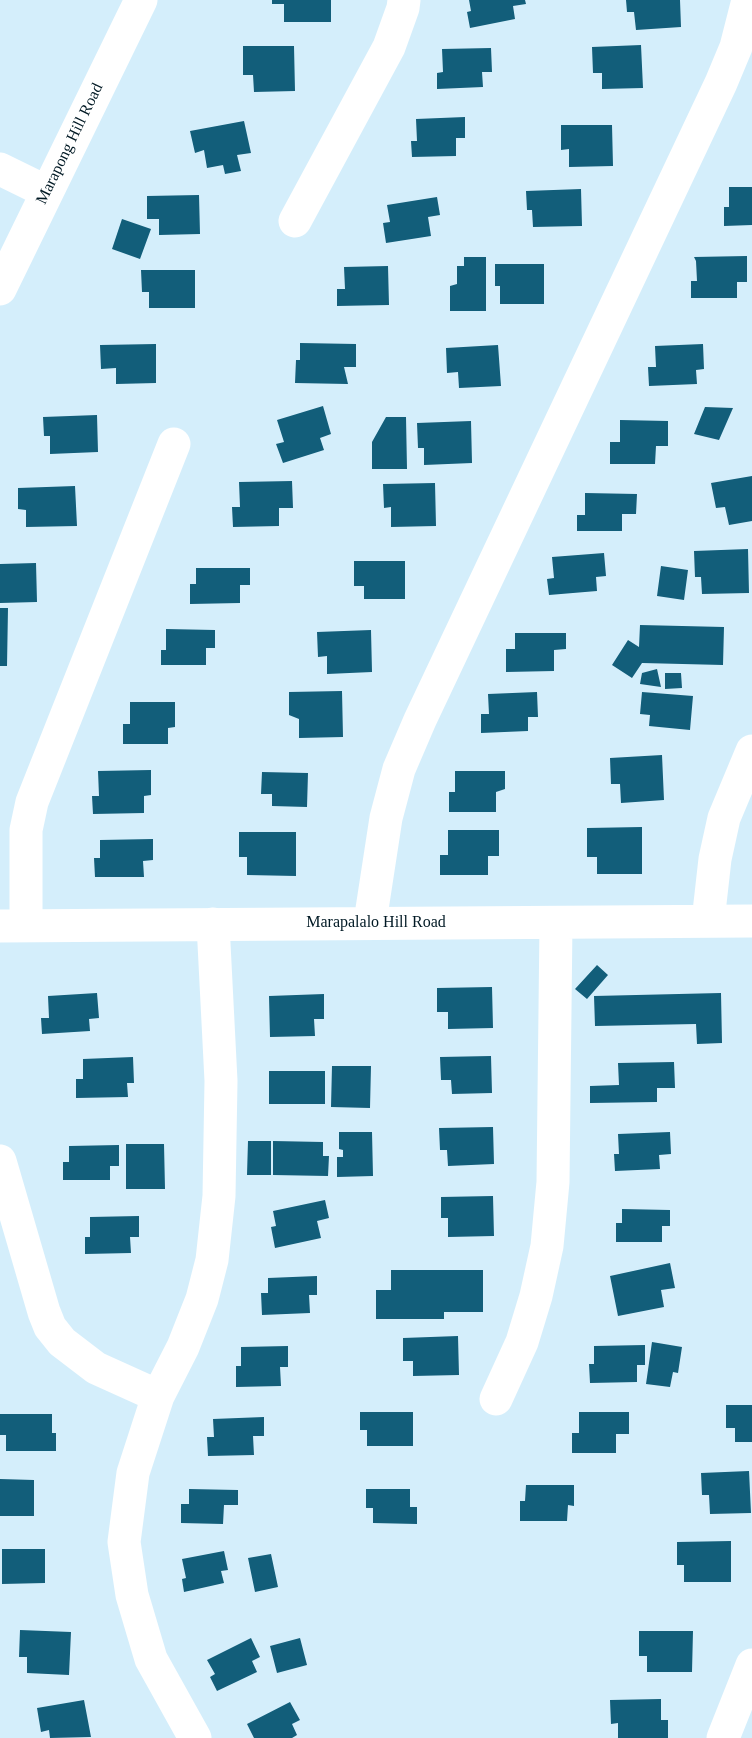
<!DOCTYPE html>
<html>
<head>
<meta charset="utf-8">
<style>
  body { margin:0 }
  canvas { display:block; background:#d4eefb }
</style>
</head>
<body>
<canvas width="752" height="1738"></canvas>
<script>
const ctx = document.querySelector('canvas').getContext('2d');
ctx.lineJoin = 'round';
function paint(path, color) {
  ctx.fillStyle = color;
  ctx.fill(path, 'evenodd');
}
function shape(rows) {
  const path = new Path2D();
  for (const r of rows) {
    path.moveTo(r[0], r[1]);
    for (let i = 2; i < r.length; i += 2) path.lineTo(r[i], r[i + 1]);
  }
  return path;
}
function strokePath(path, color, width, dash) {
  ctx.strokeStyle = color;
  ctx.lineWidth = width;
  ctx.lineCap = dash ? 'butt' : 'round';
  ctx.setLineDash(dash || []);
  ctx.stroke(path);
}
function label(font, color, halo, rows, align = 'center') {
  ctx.font = font + ' "Times New Roman",serif';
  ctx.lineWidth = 6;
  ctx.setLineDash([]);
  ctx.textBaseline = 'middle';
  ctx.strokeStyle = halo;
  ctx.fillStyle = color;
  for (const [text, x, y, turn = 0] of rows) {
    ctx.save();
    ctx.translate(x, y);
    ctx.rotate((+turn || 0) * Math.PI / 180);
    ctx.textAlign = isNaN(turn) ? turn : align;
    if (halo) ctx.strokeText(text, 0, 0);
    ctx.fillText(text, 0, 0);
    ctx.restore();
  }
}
paint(shape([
  [272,0,331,0,331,22,284,22,284,4,272,4],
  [469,0,525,0,526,4,513,6,515,19,470,28,467,12,471,11],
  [626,0,680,0,681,27,636,30,634,12,627,12],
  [641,45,643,88,602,89,602,73,593,73,592,47],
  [243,46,294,46,295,91,254,92,253,75,243,75],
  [491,48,492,72,482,72,483,87,437,89,437,73,443,72,442,49],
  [465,117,465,138,456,138,456,156,412,157,411,141,417,141,416,119],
  [244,121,251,153,237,155,241,171,225,174,223,165,207,168,204,150,195,153,190,131],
  [561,125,612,125,613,166,569,167,569,149,561,150],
  [729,187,752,187,752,225,724,226,724,207,729,207],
  [581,189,582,226,533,227,532,210,527,210,526,191],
  [199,195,200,234,159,235,159,219,147,219,147,196],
  [437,197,440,215,428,217,431,236,386,243,383,223,390,222,387,205],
  [122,219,151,229,140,259,112,249],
  [747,256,747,282,737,282,737,298,691,298,691,281,697,281,696,261,694,257],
  [464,257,486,257,486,311,450,311,450,286,457,284,457,266,464,266],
  [495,264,544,264,544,304,500,304,500,286,495,286],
  [388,266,389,305,337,306,337,289,345,289,344,267],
  [141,270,195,270,195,308,149,308,149,292,142,292],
  [300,343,356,344,356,367,344,367,348,384,295,383,296,360,300,360],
  [156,344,156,383,116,384,116,368,101,369,100,345],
  [703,344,704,369,696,370,697,384,649,386,648,367,656,367,655,346],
  [498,345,501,386,459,388,458,372,447,373,446,348],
  [323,406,331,434,320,438,324,450,283,463,276,444,284,442,277,420],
  [705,407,733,408,719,440,694,434],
  [97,415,98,452,50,454,50,436,44,436,43,417],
  [386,417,406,417,407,469,372,469,372,442],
  [620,420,668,421,668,446,656,446,655,464,610,464,610,442,620,442],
  [471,421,472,463,424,465,424,448,418,448,417,423],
  [752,476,752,521,729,525,725,507,716,508,711,483],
  [292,481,293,508,279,508,279,526,233,527,232,507,240,507,239,482],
  [435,483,436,526,391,527,391,507,384,508,383,484],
  [75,486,77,526,26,527,26,510,18,509,18,488],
  [585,493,637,494,636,514,622,514,622,531,577,531,577,515,585,515],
  [748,549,749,593,702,594,701,577,695,577,694,551],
  [604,553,606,576,596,577,597,591,549,595,547,579,554,578,552,557],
  [354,561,405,561,405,599,364,599,364,586,354,586],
  [36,563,37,602,0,603,0,564],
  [661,566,688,570,684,600,657,596],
  [196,568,250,568,250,585,240,585,240,603,190,604,190,584,196,584],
  [0,608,8,608,7,666,0,666],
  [640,625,724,627,723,665,642,663,632,678,612,665,628,640,639,647],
  [166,629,215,630,215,648,206,648,206,665,161,665,161,650,166,650],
  [371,630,372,672,327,674,327,656,318,657,317,632],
  [515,633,566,633,566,649,554,650,554,671,506,672,506,649,515,649],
  [657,669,661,687,640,684,642,673],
  [665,673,681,673,682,688,665,689],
  [342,691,343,737,299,738,299,719,289,715,289,692],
  [537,692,538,717,528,717,528,731,481,733,481,714,489,714,488,694],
  [642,692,693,696,690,730,649,726,650,715,640,714],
  [130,702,175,702,175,727,168,728,168,744,123,744,123,724,130,724],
  [662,755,664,800,621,803,620,784,611,784,610,758],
  [151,770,151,795,144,796,144,813,93,814,92,796,99,796,98,771],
  [455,771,505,771,505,789,496,792,496,812,449,812,449,792,455,792],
  [262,772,308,773,307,807,272,806,272,794,261,794],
  [642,827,642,874,597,874,597,857,587,857,587,828],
  [448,830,499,830,499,856,488,856,488,875,440,875,440,855,448,855],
  [239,832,296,832,296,876,247,875,247,857,239,857],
  [153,839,153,860,143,861,144,877,95,877,94,858,100,858,100,840],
  [597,965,608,975,587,999,575,989],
  [492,987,493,1028,448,1029,448,1012,437,1012,437,988],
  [97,993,99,1018,89,1019,90,1031,42,1034,41,1018,49,1018,48,996],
  [721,993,722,1043,697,1044,696,1024,595,1026,594,996],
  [324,994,324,1019,314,1019,315,1036,270,1037,269,996],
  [491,1056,492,1093,452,1094,451,1080,441,1080,440,1057],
  [133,1057,134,1083,127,1083,128,1097,76,1098,76,1079,83,1079,83,1059],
  [674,1062,675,1088,657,1088,657,1102,590,1103,590,1086,619,1085,618,1063],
  [332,1066,371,1066,370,1108,331,1107],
  [269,1071,325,1071,325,1104,269,1104],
  [493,1127,494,1164,448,1166,447,1150,440,1150,439,1128],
  [339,1132,372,1132,373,1176,337,1177,337,1157,343,1157,343,1150,339,1149],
  [670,1132,671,1154,659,1155,660,1169,615,1171,614,1154,619,1154,618,1134],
  [248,1141,271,1141,271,1175,247,1175],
  [273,1141,323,1142,323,1156,329,1156,328,1176,273,1175],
  [126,1144,164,1144,165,1189,126,1189],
  [119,1145,119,1166,110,1166,110,1180,63,1180,63,1162,69,1162,69,1146],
  [493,1196,494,1236,448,1237,448,1218,441,1218,441,1197],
  [325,1200,329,1218,317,1221,321,1238,275,1248,271,1227,276,1226,273,1211],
  [622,1209,670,1210,670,1226,662,1226,662,1242,616,1242,616,1223,622,1223],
  [139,1216,139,1237,130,1237,131,1253,85,1254,85,1237,90,1237,90,1217],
  [670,1263,675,1288,661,1290,664,1307,618,1316,610,1276],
  [391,1270,483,1270,483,1312,444,1312,444,1319,376,1319,376,1290,391,1290],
  [317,1276,317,1295,309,1295,310,1313,262,1315,261,1293,268,1293,268,1278],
  [458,1336,459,1375,413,1376,413,1361,403,1361,403,1338],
  [652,1342,682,1347,678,1373,673,1372,670,1387,646,1384],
  [645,1345,645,1365,637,1365,637,1382,590,1383,589,1364,594,1364,594,1346],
  [288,1346,288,1367,280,1367,281,1386,236,1387,236,1366,241,1366,241,1347],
  [726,1405,752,1405,752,1442,735,1442,735,1428,726,1428],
  [360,1412,413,1412,413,1446,367,1446,367,1430,360,1430],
  [579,1412,629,1412,629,1434,616,1434,616,1453,572,1453,572,1433,579,1433],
  [0,1414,52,1414,52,1433,56,1433,56,1451,6,1451,6,1435,0,1435],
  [264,1417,264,1436,253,1436,254,1455,208,1456,207,1437,214,1437,213,1419],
  [749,1471,751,1513,710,1514,709,1495,702,1495,701,1473],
  [0,1479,34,1480,34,1516,0,1516],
  [526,1485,574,1485,574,1506,568,1505,567,1521,520,1521,520,1501,525,1501],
  [189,1489,238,1490,238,1505,224,1505,223,1524,181,1523,181,1504,189,1504],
  [366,1489,410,1489,410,1507,417,1507,417,1524,373,1523,373,1508,366,1508],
  [731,1541,731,1582,684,1582,684,1565,677,1565,677,1542],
  [2,1549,45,1549,45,1583,2,1584],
  [224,1551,228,1570,221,1571,224,1583,184,1592,182,1579,186,1578,182,1559],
  [271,1554,278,1587,255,1592,248,1558],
  [20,1630,71,1632,69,1675,27,1673,27,1657,19,1657],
  [639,1631,693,1631,692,1672,647,1672,647,1656,639,1656],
  [251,1638,260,1657,252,1661,257,1672,217,1691,210,1677,215,1674,207,1660],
  [300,1638,307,1665,277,1673,270,1646],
  [661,1699,661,1720,668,1720,668,1738,618,1738,618,1723,611,1724,610,1700],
  [84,1700,91,1737,50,1738,49,1730,41,1732,37,1708],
  [290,1702,300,1720,292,1724,297,1735,292,1738,254,1738,247,1724]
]), '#125e7a');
strokePath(shape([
  [0,169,47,192],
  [295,221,389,47,403,8,404,0],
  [0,289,141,0],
  [708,921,715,859,724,818,752,751],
  [370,922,386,818,399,769,420,720,721,83,736,47,748,0],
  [0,926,752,921],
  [26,926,26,830,32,802,174,444],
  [0,1161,44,1312,50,1327,62,1342,96,1368,158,1396],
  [496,1399,522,1342,536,1296,547,1246,553,1182,556,923],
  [195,1738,151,1659,132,1595,124,1542,133,1473,158,1396,183,1347,202,1299,212,1260,219,1196,221,1081,213,924],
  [723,1738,752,1665]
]), '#fff', 33);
label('16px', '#001924', '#fff', [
  ["Marapong Hill Road",70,144,-64],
  ["Marapalalo Hill Road",376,923]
]);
</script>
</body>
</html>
